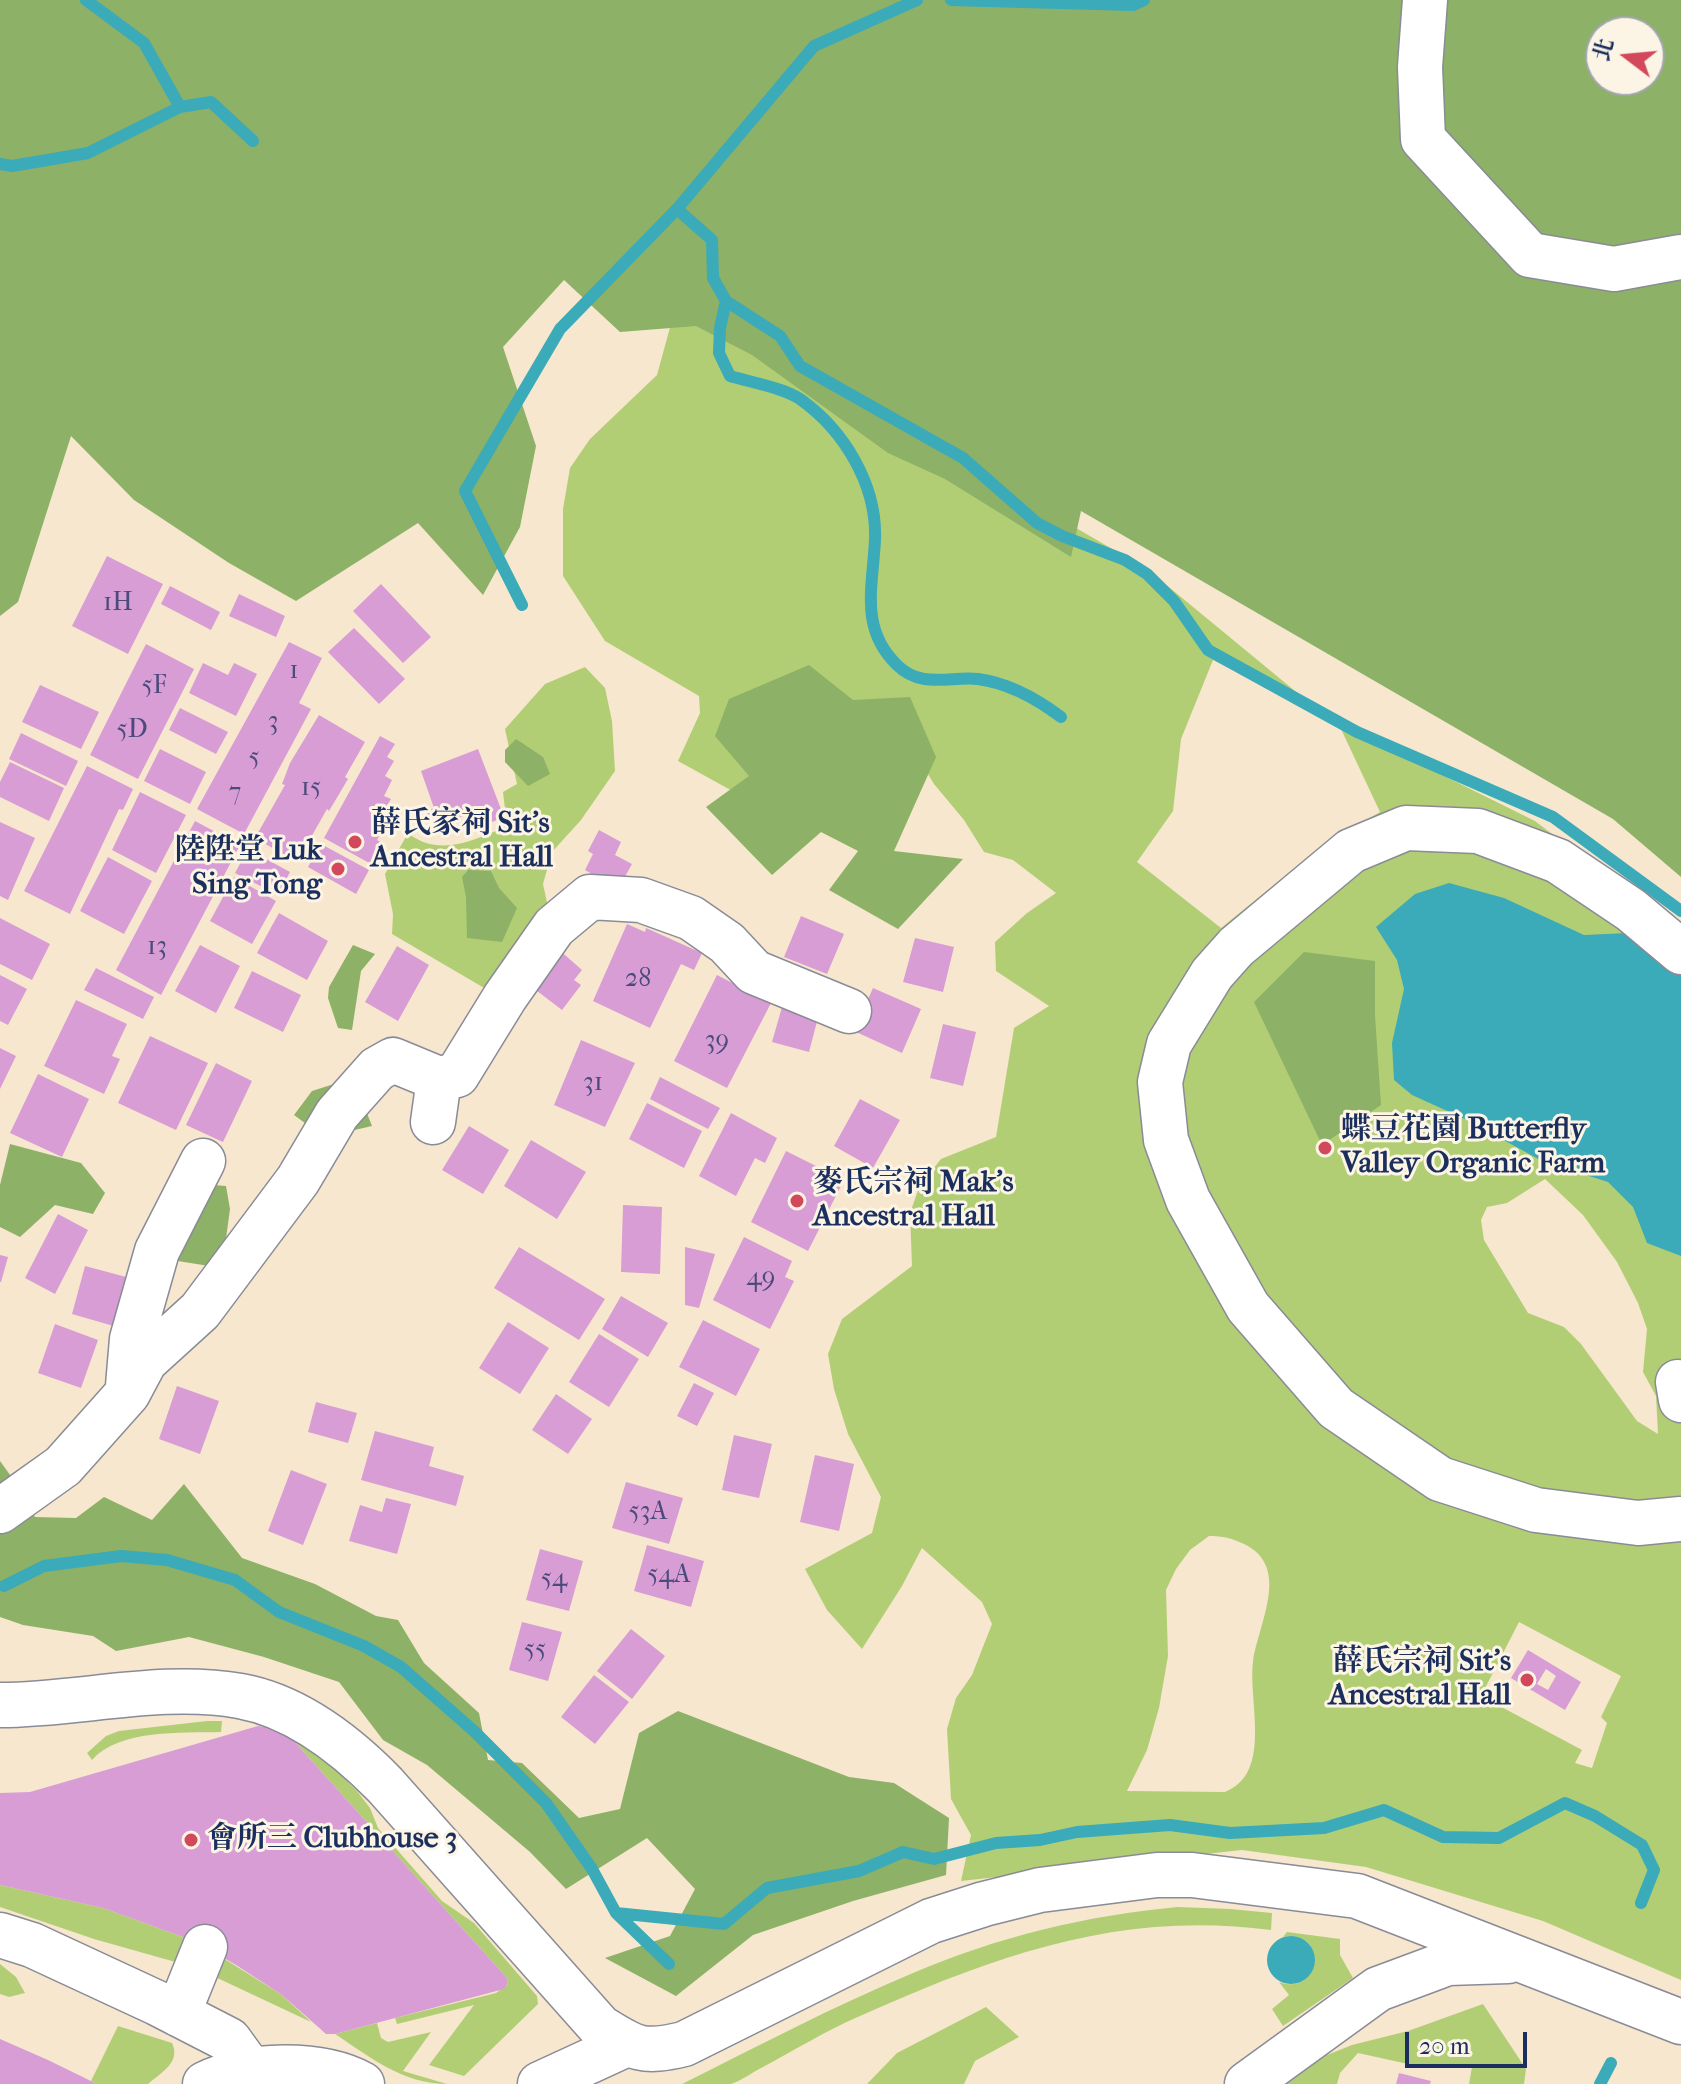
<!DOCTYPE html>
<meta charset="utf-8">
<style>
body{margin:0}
#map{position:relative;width:1681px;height:2084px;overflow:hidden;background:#f7e7cf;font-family:"IM FELL French Canon","Noto Serif TC",serif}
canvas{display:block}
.north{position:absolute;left:1585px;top:16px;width:80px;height:80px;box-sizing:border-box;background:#fcf5e5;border:2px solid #a2a6af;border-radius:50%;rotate:286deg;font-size:22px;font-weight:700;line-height:32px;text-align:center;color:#1b2f5e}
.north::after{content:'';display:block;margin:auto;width:28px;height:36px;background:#d1495b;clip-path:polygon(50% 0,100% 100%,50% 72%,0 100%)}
.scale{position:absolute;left:1405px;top:2032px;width:122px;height:36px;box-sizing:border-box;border:4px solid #1b2f5e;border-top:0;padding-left:10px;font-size:24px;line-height:28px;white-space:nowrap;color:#1b2f5e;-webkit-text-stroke:6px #fcf5e5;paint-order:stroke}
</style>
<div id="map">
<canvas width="1681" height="2084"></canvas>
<div class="north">北</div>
<div class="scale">20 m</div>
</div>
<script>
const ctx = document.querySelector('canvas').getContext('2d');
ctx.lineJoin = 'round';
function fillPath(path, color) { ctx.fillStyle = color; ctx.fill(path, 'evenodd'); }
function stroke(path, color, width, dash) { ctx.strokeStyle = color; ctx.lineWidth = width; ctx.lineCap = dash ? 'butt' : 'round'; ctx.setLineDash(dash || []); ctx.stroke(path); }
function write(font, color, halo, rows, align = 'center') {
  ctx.font = font + ' "IM FELL French Canon","Noto Serif TC",serif'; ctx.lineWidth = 6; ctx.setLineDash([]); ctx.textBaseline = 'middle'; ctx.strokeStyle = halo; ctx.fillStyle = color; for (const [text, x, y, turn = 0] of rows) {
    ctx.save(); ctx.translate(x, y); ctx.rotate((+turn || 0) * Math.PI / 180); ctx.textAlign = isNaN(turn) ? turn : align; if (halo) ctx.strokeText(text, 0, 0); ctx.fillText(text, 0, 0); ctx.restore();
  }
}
fillPath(new Path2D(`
 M678 298 1147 569 1306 700 1422 765 1535 821 1632 895 1681 926V1980L1543 1921 1366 1867 1242 1850 961 1881 971 1835 951 1799 947 1729 956 1698 972 1675 992 1624 982 1602 922 1548 902 1586 862 1649 827 1610 805 1569 872 1533 881 1497 848 1434 834 1389 828 1354 842 1319 912 1266 910 1213 920 1185 941 1159 996 1137 1014 1028 1049 1006 996 971 995 942 1027 913 1056 893 1013 860 984 852 964 820 934 784 893 717 863 851 736 793 678 761 700 713 699 696 605 641 563 576V509L570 468 590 439 657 375ZM1213 660 1287 697 1341 729 1380 812 1322 846 1221 928 1137 862 1173 811 1181 739ZM1545 1179 1583 1215 1617 1262 1638 1303 1647 1329 1643 1372 1656 1396 1658 1434 1637 1421 1581 1344 1564 1327 1528 1313 1484 1240 1481 1220 1487 1207 1507 1203ZM1209 1536C1223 1536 1231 1538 1244 1544 1292 1567 1258 1624 1253 1662 1248 1702 1273 1773 1225 1792L1127 1791 1147 1750 1159 1708 1168 1656 1166 1590 1176 1569 1190 1550ZM1519 1622 1621 1676 1601 1717 1607 1723 1592 1768 1575 1763 1582 1750 1481 1696Z
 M585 667 605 688 612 721 615 771 581 820 552 852 543 884 548 907 503 999 392 934 393 914 385 874 408 833C439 858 475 840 507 826L503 792 517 784 505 729 545 684Z
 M207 1721H222L221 1732C182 1733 119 1729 92 1760L87 1753 106 1736 119 1731Z
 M276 1729 297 1739 336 1770 357 1791 370 1808 378 1828 442 1901 474 1923 537 1996 538 2004 464 2076 429 2065 474 2005 397 2024 395 2018 496 1993 508 1984 507 1978 293 1740Z
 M0 1885 103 1908 194 1941 186 1965 94 1939 0 1907Z
 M1178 1907 1230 1909 1272 1913 1271 1930C1119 1910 995 1956 860 2016 827 2030 795 2050 763 2067 753 2072 741 2081 731 2084 716 2084 697 2084 682 2084 758 2046 834 2006 913 1973 997 1937 1088 1915 1178 1907Z
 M1287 1932 1340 1939V1955L1353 1978 1283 2026 1272 2009 1289 1995 1279 1982C1322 1997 1329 1929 1283 1937Z
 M215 1953 282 1995 311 2022 211 1975Z
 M0 1964 16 1977 25 1993 9 1997 0 1994Z
 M1483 2004 1526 2069 1524 2084H1469L1472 2067 1426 2068 1358 2053 1340 2073 1337 2084H1285L1322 2057 1352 2045 1408 2031Z
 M986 2007 1019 2037 975 2061 964 2084H867L897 2053Z
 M377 2023 381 2038 388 2042 431 2032 403 2071 447 2084C403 2084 370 2057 335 2034Z
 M118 2026 172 2043C181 2062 162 2072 148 2084H97L91 2081Z`), '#b2ce74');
fillPath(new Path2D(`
 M0 0H1681V877L1613 819 1081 511 1071 557 945 479 888 453 752 355 696 326 620 332 564 280 503 347 536 446 520 527 483 595 418 523 296 601 229 563 134 500 71 436 18 602 0 616ZM1601 32H1649V80H1601Z
 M809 665 853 700 910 697 936 757 894 851 963 859 898 929 829 890 858 851 821 832 772 875 706 807 749 776 715 736 729 699Z
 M516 739 543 757 550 774 528 786 505 762V750Z
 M468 870 491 871 499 888 517 908 502 942 467 938 466 897 462 877Z
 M353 945 375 954 361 971 352 1030 338 1028 328 998 329 987Z
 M1304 952 1375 961V1015L1381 1105 1322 1145 1254 1002Z
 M353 1078 372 1126 324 1137 294 1115 312 1091Z
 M10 1144 81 1163 105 1193 93 1214 55 1205 20 1237 0 1227V1185Z
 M175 1182 226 1186 230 1209 222 1268 165 1259Z
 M0 1461 18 1486 35 1517 76 1518 104 1497 152 1520 184 1484 242 1558 315 1584 376 1616 398 1620 424 1663 479 1713 488 1760 522 1763 579 1818 620 1809 639 1733 678 1711 849 1777 894 1783 949 1818 946 1875 853 1901 753 1935 676 1996 605 1958 670 1936 695 1889 647 1838 566 1889 530 1852 427 1765 383 1740 339 1682 264 1657 189 1637 116 1651 93 1636 23 1625 0 1617Z`), '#8db166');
fillPath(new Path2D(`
 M1449 883 1504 898 1584 935 1651 932 1681 952V1256L1647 1243 1633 1207 1608 1182 1542 1161 1467 1120 1412 1095 1394 1080 1392 1043 1404 989 1397 960 1376 927 1415 894Z
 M1267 1960a24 24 0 1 1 48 0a24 24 0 1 1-48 0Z`), '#3baab9');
stroke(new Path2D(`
 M86 0 144 43 180 107 211 102 253 141
 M951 0 1133 5 1144 0
 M0 164 12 166 88 153 180 107
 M677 209 712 240 713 278 726 301 780 336 800 366 963 458 1037 523 1062 536 1125 560 1147 574 1174 601 1208 650 1357 732 1553 817 1681 911
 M726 301 720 328 719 353 730 376C750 382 784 388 800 399 844 430 877 485 875 539 873 587 859 628 897 665 921 689 950 676 978 679 1009 683 1037 699 1061 717
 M522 605 465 491 560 329 677 209 814 46 917 0
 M4 1586 44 1566 121 1556 167 1560 235 1580 279 1612 364 1646 401 1667 475 1732 546 1803 592 1869 616 1913 669 1964
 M616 1913 724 1924 767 1888 859 1871 903 1852 934 1859 996 1843 1040 1840 1077 1832 1170 1825 1230 1833 1324 1828 1384 1810 1443 1837 1499 1838 1565 1803 1595 1816 1642 1845 1654 1870 1641 1903
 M1600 2084 1611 2063`), '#3baab9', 12);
fillPath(new Path2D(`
 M107 556 163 584 128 654 72 626Z
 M381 584 431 637 403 663 353 611Z
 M170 586 220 612 211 630 161 604Z
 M239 594 285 616 276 637 229 616Z
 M354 628 405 679 379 704 328 652Z
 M289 642 322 658 299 703 311 709 244 834 197 809Z
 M146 644 194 669 138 779 90 755Z
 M203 663 228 675 234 663 257 674 236 716 189 693Z
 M40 685 99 712 81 749 22 722Z
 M180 708 228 732 216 754 169 730Z
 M319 715 365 742 345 777 348 779 329 811 327 809 297 862 255 838 285 785 282 784 290 763Z
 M21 733 78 761 66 786 9 759Z
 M380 736 395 744 387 757 394 761 385 776 392 780 384 796 391 799 380 818 387 822 377 840 382 843 371 864 324 838Z
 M160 749 206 772 190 804 144 781Z
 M478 749 504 817 480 827 474 812 443 824 440 818 430 822 426 811 434 808 421 771Z
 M10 762 64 788 49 821 0 797V782Z
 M87 766 133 789 123 810 119 809 70 914 24 891Z
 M140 792 186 815 156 873 112 850Z
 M195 821 240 845 161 995 116 970Z
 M0 822 35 838 8 900 0 896Z
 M599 830 621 842 615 855 632 864 618 889 585 870 593 854 588 851Z
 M321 844 369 870 356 894 308 867Z
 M248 849 290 872 278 895 235 873Z
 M108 857 152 881 124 934 80 911Z
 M234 877 276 901 252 944 210 921Z
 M279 913 328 941 307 980 257 953Z
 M801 916 844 934 827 974 784 957Z
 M0 918 50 944 32 980 0 964Z
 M627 924 645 932 646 928 702 953 694 970 681 964 650 1028 593 1001Z
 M915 938 954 947 943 992 903 982Z
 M200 945 240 966 216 1013 175 991Z
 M397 946 429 965 398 1021 365 1002Z
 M557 948 582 970 574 980 581 985 562 1010 528 984Z
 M96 968 154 997 143 1019 84 990Z
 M252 971 301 995 283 1032 234 1008Z
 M0 975 27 989 8 1025 0 1021Z
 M717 975 771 1003 727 1088 674 1061Z
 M873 988 921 1009 902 1053 854 1031Z
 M76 1000 127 1024 112 1056 120 1059 104 1094 44 1066Z
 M784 1000 820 1010 809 1052 772 1042Z
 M943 1024 976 1032 963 1086 930 1078Z
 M150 1036 208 1063 176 1130 118 1103Z
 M581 1040 635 1063 605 1127 554 1105Z
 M0 1048 16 1056 0 1089Z
 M216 1063 252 1081 223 1142 186 1125Z
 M38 1074 89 1099 62 1157 10 1133Z
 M660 1077 720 1108 708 1129 650 1099Z
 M860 1099 900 1120 873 1168 834 1146Z
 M647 1103 702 1131 684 1168 629 1139Z
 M731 1113 777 1138 765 1163 755 1158 736 1196 699 1176Z
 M469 1126 509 1150 483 1194 442 1170Z
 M531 1140 586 1172 557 1219 504 1186Z
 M786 1151 844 1180 808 1251 751 1222Z
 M623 1205 662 1207 660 1274 621 1272Z
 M58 1214 88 1230 55 1294 25 1278Z
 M744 1237 792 1261 785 1277 794 1281 770 1329 713 1300Z
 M519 1247 605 1299 579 1340 494 1288Z
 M685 1247 715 1254 699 1308 685 1305Z
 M0 1255 8 1257 1 1282H0Z
 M85 1266 130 1278 117 1327 72 1314Z
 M621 1296 668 1323 648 1357 602 1329Z
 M703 1320 760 1349 736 1396 679 1367Z
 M508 1322 549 1348 520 1394 479 1368Z
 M55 1324 98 1340 81 1388 38 1373Z
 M599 1334 639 1359 609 1407 569 1382Z
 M694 1383 714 1393 697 1426 677 1416Z
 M177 1386 219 1401 200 1454 159 1439Z
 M556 1394 592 1419 568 1454 532 1430Z
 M316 1402 357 1413 348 1443 308 1432Z
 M375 1431 434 1447 429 1466 464 1476 456 1506 361 1480Z
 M734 1435 772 1444 759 1498 722 1490Z
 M815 1455 854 1464 839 1531 800 1522Z
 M291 1470 327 1484 303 1545 268 1531Z
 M626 1482 683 1498 669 1544 612 1528Z
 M386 1498 411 1504 397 1554 349 1541 360 1505 382 1512Z
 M647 1545 704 1561 691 1607 634 1591Z
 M540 1549 583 1561 569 1611 526 1600Z
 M522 1622 562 1632 548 1681 509 1670Z
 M631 1629 665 1656 632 1699 597 1671Z
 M1528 1650 1581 1682 1565 1710 1511 1678ZM1546 1669 1556 1676 1548 1690 1537 1684Z
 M594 1675 629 1702 595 1744 561 1717Z
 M258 1726 276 1729 293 1740 507 1978 508 1983 504 1989 335 2034H326L282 1995 236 1965 194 1941 103 1908 0 1885V1793L30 1792Z
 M0 2039 48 2060 97 2084H0Z
 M1399 2073 1431 2081 1430 2084H1396Z`), '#d89dd4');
const minor = new Path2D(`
 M1425 0 1420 67 1423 139 1530 255 1614 269 1681 257
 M1681 952 1631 910 1558 861 1478 831 1406 828 1351 851 1236 947 1212 974 1169 1044 1160 1082 1166 1140 1188 1200 1248 1307 1336 1408 1440 1479 1536 1510 1638 1523 1681 1519
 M439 1079 457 1075 505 997 554 927 590 897 641 900 691 918 727 943 754 972 849 1011
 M1678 1382 1681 1400
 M128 1386 132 1339 157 1251 203 1161
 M0 1511 63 1466 128 1393 145 1361 200 1311 298 1180 337 1114 377 1069 393 1060 439 1079 433 1122
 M0 1705C78 1705 162 1682 240 1696 296 1706 346 1745 385 1785L600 2027C635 2049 642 2054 684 2044L931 1921 984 1904 1040 1890 1157 1875H1192L1357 1896 1681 2022
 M0 1935 32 1945 157 2003 229 2040 250 2069 251 2084
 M178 2014 205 1947
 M205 2084C247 2063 320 2061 362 2084
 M540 2084 627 2044
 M1247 2084 1378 1989 1448 1963 1508 1961`);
stroke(minor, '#898b96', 47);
stroke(minor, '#fff', 44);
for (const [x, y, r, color] of [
 [355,842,8,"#d1495b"],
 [338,869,8,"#d1495b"],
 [1325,1148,8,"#d1495b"],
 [797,1201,8,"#d1495b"],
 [1527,1680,8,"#d1495b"],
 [191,1840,8,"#d1495b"]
]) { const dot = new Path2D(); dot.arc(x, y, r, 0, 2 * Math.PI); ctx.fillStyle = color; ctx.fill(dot); stroke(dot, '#fcf5e5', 3); }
write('26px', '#4a4a7c', null, [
 ["1H",118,604],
 ["1",294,672],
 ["5F",154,687],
 ["3",273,723],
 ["5D",132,731],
 ["5",254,759],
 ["15",311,789],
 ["7",235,794],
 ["13",157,948],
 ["28",638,980],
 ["39",717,1042],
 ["31",593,1084],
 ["49",761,1279],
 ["53A",648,1513],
 ["54A",669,1576],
 ["54",554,1580],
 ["55",535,1651]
]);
write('bold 30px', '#1b2f5e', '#fcf5e5', [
 ["薛氏家祠 Sit's",371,825],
 ["Ancestral Hall",371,859],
 ["陸陞堂 Luk",322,852,"right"],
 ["Sing Tong",322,886,"right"],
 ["蝶豆花園 Butterfly",1341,1131],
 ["Valley Organic Farm",1341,1165],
 ["麥氏宗祠 Mak's",813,1184],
 ["Ancestral Hall",813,1218],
 ["薛氏宗祠 Sit's",1511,1663,"right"],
 ["Ancestral Hall",1511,1697,"right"],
 ["會所三 Clubhouse 3",207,1840]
], 'left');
</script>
